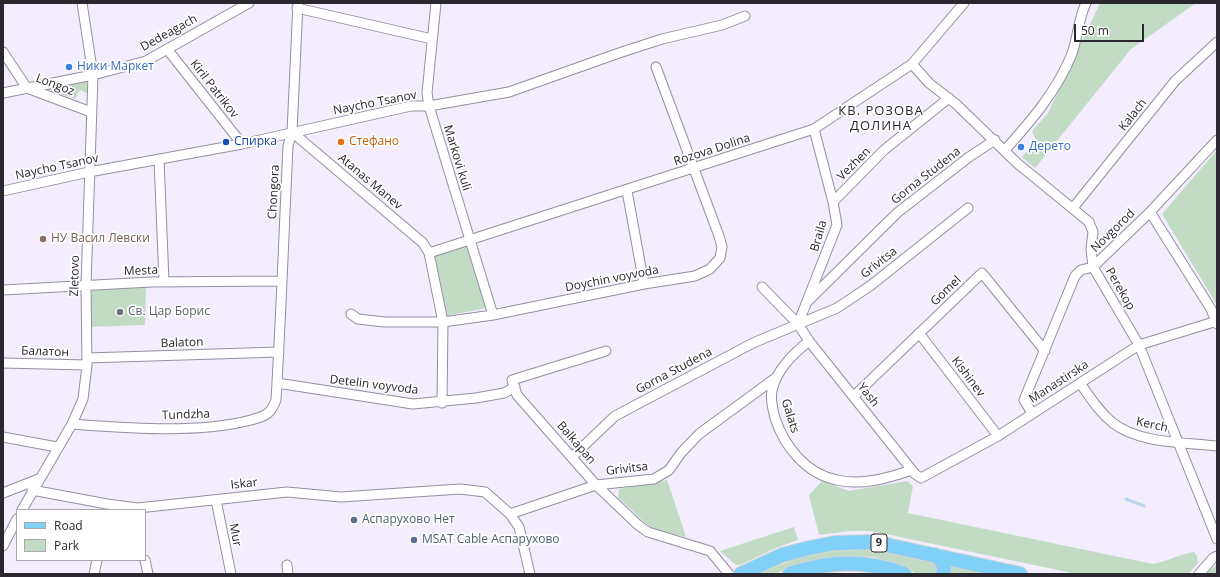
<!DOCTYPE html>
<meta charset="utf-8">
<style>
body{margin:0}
#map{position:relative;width:1220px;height:577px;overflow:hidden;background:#f3edfe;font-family:"Open Sans",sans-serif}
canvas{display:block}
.frame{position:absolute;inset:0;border:4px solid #2a272f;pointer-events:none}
.legend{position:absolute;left:16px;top:509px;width:130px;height:52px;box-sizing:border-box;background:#fff;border:1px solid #aaa9ac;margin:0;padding:5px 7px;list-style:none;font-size:12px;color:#2a272f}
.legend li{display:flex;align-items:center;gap:8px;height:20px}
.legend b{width:20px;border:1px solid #aaa9ac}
.scale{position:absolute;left:1074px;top:24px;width:70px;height:18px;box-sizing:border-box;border:2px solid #2a272f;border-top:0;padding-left:5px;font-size:12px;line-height:14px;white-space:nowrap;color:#2a272f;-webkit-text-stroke:3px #fff;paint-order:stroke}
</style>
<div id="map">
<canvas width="1220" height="577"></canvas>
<div class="frame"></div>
<ul class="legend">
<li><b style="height:5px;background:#80d0f7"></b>Road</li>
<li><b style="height:11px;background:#c2dbc4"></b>Park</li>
</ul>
<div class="scale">50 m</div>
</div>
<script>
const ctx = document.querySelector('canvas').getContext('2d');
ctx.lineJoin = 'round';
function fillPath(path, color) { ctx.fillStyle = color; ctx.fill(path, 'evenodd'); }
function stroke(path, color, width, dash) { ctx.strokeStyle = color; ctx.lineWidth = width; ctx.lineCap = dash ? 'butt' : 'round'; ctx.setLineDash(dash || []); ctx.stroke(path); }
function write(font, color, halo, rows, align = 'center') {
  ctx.font = font + ' "Open Sans",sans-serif'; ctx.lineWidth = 3.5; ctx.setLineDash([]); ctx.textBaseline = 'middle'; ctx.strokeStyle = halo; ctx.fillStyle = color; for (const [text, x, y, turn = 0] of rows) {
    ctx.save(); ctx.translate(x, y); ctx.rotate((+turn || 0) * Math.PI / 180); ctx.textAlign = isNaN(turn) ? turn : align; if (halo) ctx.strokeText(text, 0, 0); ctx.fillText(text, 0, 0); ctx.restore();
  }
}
fillPath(new Path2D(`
 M1100 3H1196L1131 49 1035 168 1022 157 1036 141 1032 131 1048 113Z
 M87 78V93L80 90 75 99 47 89 48 85Z
 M1217 150V305L1162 214Z
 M469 246 487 308 445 316 433 255Z
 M146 282 145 325 87 327 86 285Z
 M667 480 686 537 654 529 643 521 618 497 619 489Z
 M822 481 849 491 907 481 913 486 908 513 1153 564C1168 561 1180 554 1194 552L1197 556 1198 563 1188 574H1077L871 531H849L819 535 809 495Z
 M794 527 798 540 776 548 740 565H736L720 551Z
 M871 548 984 574H918L874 557 853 556 826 559 799 565 773 574H761C795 555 833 550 871 548Z
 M1217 564V574H1206Z`), '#c2dbc4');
stroke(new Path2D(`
 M1126 499 1144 506`), '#bbd6ee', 3);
const minor = new Path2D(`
 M436 3 427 93 429 106 493 315
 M297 8 432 39
 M167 49 242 144
 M3 52 27 88 91 112
 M912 64 929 83 956 104 1017 163 1089 222 1093 232 1091 249 1093 267 1139 345 1217 539
 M3 93 93 75 146 61 249 3
 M292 132 423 243 429 253 443 322 442 403
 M1005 150C1031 121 1056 92 1071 56 1078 39 1078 19 1086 3
 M159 159 164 282
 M3 191 89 172 242 144 411 106H429L509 92 619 53 662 39 722 25 745 16
 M627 191 644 284
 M833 202 884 150 949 98
 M1073 208 1175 81 1217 42
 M1150 212 1211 309 1217 324
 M429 253 814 129 912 64 964 3
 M762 287 798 324 809 341 915 474 921 478 998 436 1139 345 1217 321
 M3 290 151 282 281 281
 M807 302 897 213 969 157 995 140
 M351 314 358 319 384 322H443L493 315 644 284 695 276 710 269 720 258 722 247 719 236 656 67
 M798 324 837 225 833 202 814 129
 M919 333 998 436
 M809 341C793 354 776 370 772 391 770 400 773 410 775 418 784 446 806 474 837 480 862 486 888 478 912 470
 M606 351 512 380 517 395 596 485 638 525 648 532 710 551 729 574
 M87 358 279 352
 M3 363 87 365
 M277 383 413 404 476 398 504 393 515 387
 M1080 383C1090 397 1099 412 1113 423 1140 444 1185 442 1217 446
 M854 396 982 273 1045 351
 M1032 413 1024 400 1075 276 1081 270 1093 267 1150 212 1217 140
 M72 424C128 428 197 434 251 420 257 418 264 417 268 413 272 410 274 405 276 400 281 316 284 231 288 146L292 132 298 3
 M3 437 57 447
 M572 457 615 416 753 343 837 308 870 286 968 208
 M32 490 107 504 138 508 287 492 341 497 460 489 485 492 510 514
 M3 493 39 479
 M216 500 231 574
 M22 510 72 424 83 399 87 365 86 285 93 75 82 3
 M3 546 17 519
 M145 560 148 574
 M287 565 288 574
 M94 574 97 560
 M530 574 519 527 510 514 596 485 654 479 669 470 681 453 699 434 777 377
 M1199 574 1213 558 1217 556`);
const primary = new Path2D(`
 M935 555C942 559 946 565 943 574
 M741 574 782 555 809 548 835 543 873 542 1020 574
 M790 574C829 561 865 559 904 574`);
stroke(minor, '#958ea1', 11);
stroke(primary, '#d4d4d5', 16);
stroke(minor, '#fff', 9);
stroke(primary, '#80d0f7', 14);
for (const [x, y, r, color] of [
 [69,67,4,"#3f7fe0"],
 [226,142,4,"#1a4fb4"],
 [341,142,4,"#e8710a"],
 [1021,147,4,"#3f7fe0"],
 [43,239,4,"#8d6e63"],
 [120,312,4,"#6b7280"],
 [354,520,4,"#5c6f8a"],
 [414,540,4,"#5c6f8a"]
]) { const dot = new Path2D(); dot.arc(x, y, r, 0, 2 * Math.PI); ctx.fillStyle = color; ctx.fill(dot); stroke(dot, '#fff', 1.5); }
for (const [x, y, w] of [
 [879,543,16]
]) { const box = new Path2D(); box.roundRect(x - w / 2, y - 9, w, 18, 3); ctx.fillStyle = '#fff'; ctx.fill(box); stroke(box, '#2a272f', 1); }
write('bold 11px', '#2a272f', null, [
 ["9",879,543]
]);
write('12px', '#2a272f', '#fff', [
 ["Dedeagach",169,33,-29],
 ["Longoz",55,85,21],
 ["Kiril Patrikov",214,89,52],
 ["Naycho Tsanov",375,103,-11],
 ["Kalach",1133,115,-52],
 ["Rozova Dolina",712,150,-18],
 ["Markovi kuli",457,158,73],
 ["Vezhen",854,164,-45],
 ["Naycho Tsanov",57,167,-12],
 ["Gorna Studena",926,176,-38],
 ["Atanas Manev",370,182,40],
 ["Chongora",274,192,-87],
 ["Novgorod",1113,231,-44],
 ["Braila",819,236,-74],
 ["Grivitsa",879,263,-38],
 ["Mesta",141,271,-2],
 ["Zletovo",75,276,-89],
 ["Doychin voyvoda",612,279,-11],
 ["Perekop",1120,289,60],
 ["Gomel",946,291,-44],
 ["Balaton",182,343,-2],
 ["Балатон",45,352,2],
 ["Gorna Studena",674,371,-28],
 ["Kishinev",968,377,53],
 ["Manastirska",1059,382,-33],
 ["Detelin voyvoda",374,385,7],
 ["Yash",868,395,52],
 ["Tundzha",186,415,-2],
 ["Galats",790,416,73],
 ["Kerch",1152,425,12],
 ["Balkapan",576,443,49],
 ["Grivitsa",627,469,-7],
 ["Iskar",244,484,-6],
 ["Mur",235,535,79]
]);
write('12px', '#366cbe', '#fff', [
 ["Ники Маркет",77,67],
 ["Дерето",1029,147]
], 'left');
write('12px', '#164399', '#fff', [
 ["Спирка",234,142]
], 'left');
write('12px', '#c56008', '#fff', [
 ["Стефано",349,142]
], 'left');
write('12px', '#785e54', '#fff', [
 ["НУ Васил Левски",51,239]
], 'left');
write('12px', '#5b616d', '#fff', [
 ["Св. Цар Борис",128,312]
], 'left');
write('12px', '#4e5e75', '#fff', [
 ["Аспарухово Нет",362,520],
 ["MSAT Cable Аспарухово",422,540]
], 'left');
ctx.letterSpacing = '1px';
write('13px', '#2a272f', '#fff', [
 ["КВ. РОЗОВА",881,111],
 ["ДОЛИНА",881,126]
]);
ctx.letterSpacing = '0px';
</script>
